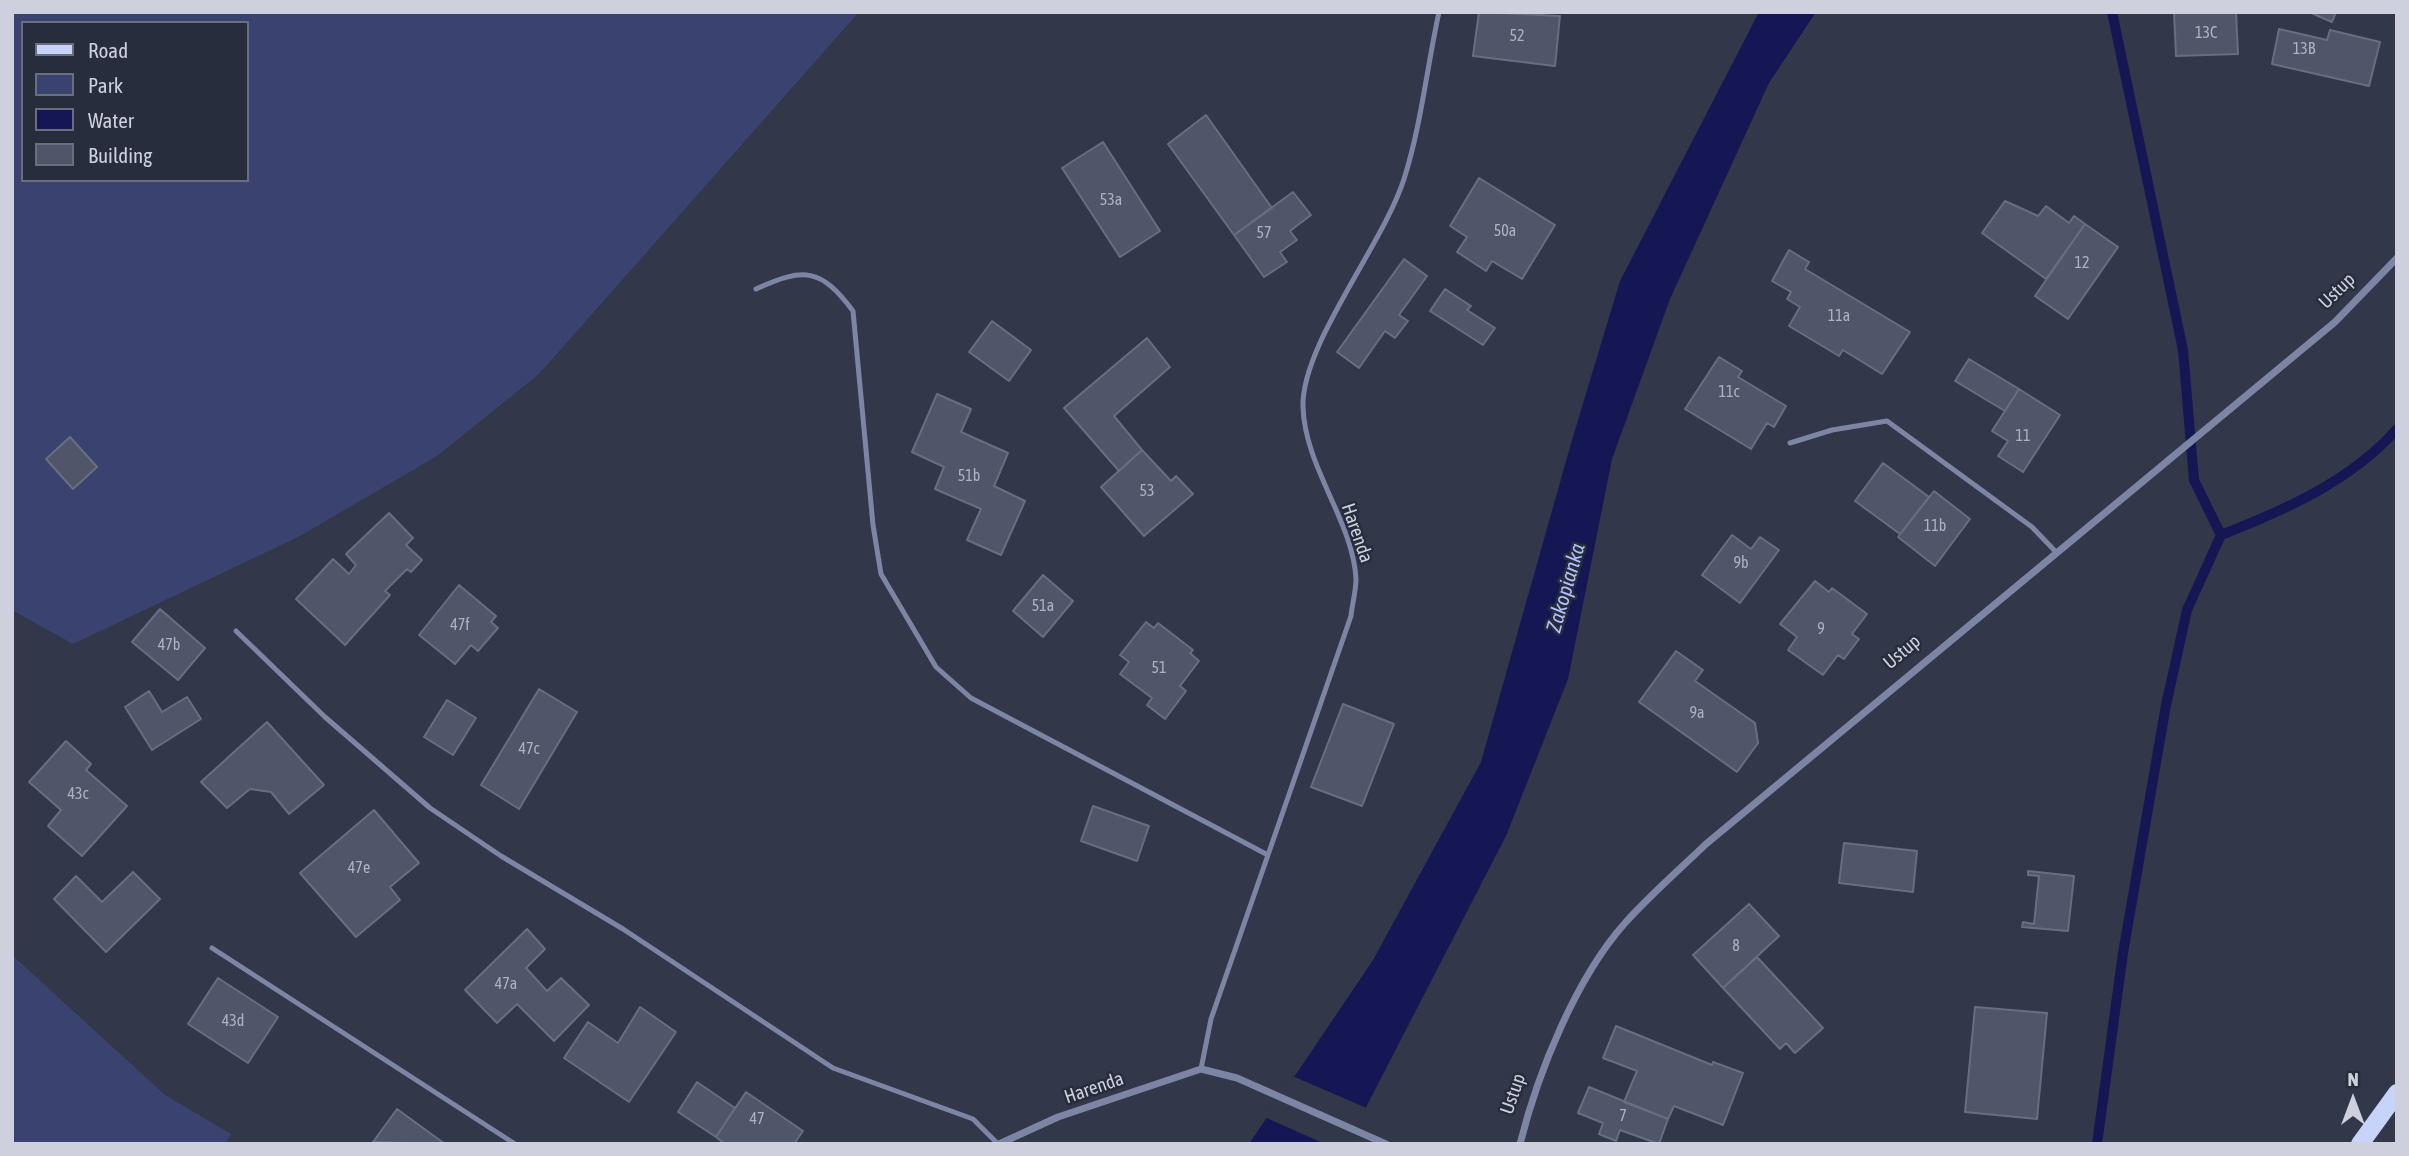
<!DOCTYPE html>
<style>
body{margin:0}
#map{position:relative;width:2409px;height:1156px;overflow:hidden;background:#323749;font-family:"Asap Condensed",sans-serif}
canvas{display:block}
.frame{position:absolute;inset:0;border:14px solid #ced1dd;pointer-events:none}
.legend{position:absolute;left:21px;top:21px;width:228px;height:161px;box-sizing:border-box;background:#282d3e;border:2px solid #6a6f7e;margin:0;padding:9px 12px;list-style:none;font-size:21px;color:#ced1dd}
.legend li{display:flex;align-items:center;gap:14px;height:35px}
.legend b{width:35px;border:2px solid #6a6f7e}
.north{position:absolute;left:2318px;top:1065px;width:70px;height:70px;-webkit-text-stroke:5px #282d3e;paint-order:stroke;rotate:0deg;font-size:19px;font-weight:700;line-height:28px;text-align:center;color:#ced1dd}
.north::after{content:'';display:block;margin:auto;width:24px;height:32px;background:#ced1dd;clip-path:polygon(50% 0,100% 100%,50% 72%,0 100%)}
</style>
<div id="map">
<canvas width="2409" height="1156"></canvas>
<div class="frame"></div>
<ul class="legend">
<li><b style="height:9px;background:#c8d3fa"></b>Road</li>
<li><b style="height:19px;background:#3a436f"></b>Park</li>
<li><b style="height:19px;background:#151755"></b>Water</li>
<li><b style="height:19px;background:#505569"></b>Building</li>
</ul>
<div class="north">N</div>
</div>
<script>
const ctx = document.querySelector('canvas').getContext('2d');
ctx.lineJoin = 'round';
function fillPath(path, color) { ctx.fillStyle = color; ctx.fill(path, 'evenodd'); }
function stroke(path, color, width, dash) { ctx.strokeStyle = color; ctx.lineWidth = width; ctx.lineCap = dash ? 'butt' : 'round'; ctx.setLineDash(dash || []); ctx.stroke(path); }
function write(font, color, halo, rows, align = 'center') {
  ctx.font = font + ' "Asap Condensed",sans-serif'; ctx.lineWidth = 5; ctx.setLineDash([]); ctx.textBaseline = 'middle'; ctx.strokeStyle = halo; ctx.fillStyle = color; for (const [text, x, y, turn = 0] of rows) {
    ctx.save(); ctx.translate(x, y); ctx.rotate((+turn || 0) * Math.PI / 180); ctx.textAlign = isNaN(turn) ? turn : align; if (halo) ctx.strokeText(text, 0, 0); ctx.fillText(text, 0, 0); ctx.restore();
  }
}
fillPath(new Path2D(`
 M12 12H859L539 374 437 456 300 536 73 644 12 610ZM23 23H247V180H23Z
 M12 955 165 1095 231 1134 225 1144H12Z`), '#3a436f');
fillPath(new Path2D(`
 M1759 12H1816L1769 83 1670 299 1612 459 1568 679 1506 836 1347 1144H1249L1373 960 1481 762 1572 440 1620 281Z`), '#151755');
fillPath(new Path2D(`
 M1290 1075 1369 1109 1351 1144H1325L1262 1116Z`), '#323749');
stroke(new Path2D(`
 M2221 535C2285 510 2351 481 2397 429
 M2097 1144 2123 953 2166 705 2187 610 2221 535 2194 480 2183 350 2112 12`), '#151755', 10);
const building = new Path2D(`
 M1479 12 1560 16 1555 66 1473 56Z
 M2174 12H2236L2238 54 2176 56Z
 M2309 12H2336L2332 22Z
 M2279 29 2327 40 2330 30 2380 42 2369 86 2272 64Z
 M1206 115 1272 208 1234 235 1168 144Z
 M1103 142 1160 231 1120 257 1062 168Z
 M1479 178 1555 225 1522 279 1492 261 1486 271 1457 252 1467 237 1450 226Z
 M1293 192 1311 215 1290 231 1297 240 1280 252 1287 262 1264 277 1234 235Z
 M2005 201 2038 216 2046 206 2069 223 2074 216 2085 224 2046 279 1982 233Z
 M2085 224 2118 247 2068 319 2035 296Z
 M1789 250 1809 262 1805 269 1910 332 1882 374 1843 350 1839 356 1789 326 1800 307 1787 299 1791 292 1772 281Z
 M1404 259 1427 276 1399 315 1408 321 1395 338 1385 331 1359 368 1337 352Z
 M1445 289 1471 306 1467 310 1495 328 1483 345 1430 311Z
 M992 321 1031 350 1009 381 969 352Z
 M1147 338 1170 367 1114 416 1142 450 1119 471 1064 408Z
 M1719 357 1742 371 1738 377 1786 406 1774 427 1767 423 1751 449 1685 409Z
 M1969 359 2019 389 2005 411 1955 381Z
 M2019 389 2060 415 2023 472 1998 456 2008 441 1992 431Z
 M937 394 971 409 961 432 1008 453 994 486 1025 501 1001 555 967 540 981 509 935 489 944 467 912 452Z
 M70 437 97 467 73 489 46 459Z
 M1142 450 1171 481 1176 476 1193 494 1144 536 1101 487Z
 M1883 463 1929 497 1900 534 1855 501Z
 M1934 491 1970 519 1935 566 1898 537Z
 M389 513 413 538 406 545 422 560 411 572 407 569 385 591 390 595 345 645 296 599 333 559 349 574 356 565 346 554Z
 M1732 535 1751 549 1760 537 1779 550 1740 603 1702 575Z
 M1043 575 1073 601 1043 637 1013 611Z
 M1815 581 1829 592 1832 588 1867 614 1852 634 1859 639 1844 659 1838 655 1823 675 1788 650 1797 637 1780 624Z
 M459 585 496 616 491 622 498 628 478 651 471 645 455 664 419 635Z
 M160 609 205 648 178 680 132 642Z
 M1146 622 1154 628 1158 623 1193 650 1190 653 1199 661 1180 686 1186 691 1165 719 1147 705 1152 698 1120 674 1129 662 1120 655Z
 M1676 651 1703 670 1695 681 1755 723 1758 743 1737 772 1639 702Z
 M539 689 577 712 519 809 481 785Z
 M149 691 162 712 187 697 201 719 152 750 125 707Z
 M447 700 476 718 453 755 424 737Z
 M1343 704 1394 724 1362 806 1311 787Z
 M267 722 324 785 289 814 271 792 250 789 227 808 201 782Z
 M66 741 91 764 86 770 127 806 82 856 48 826 61 810 29 782Z
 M1093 806 1149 826 1137 861 1081 841Z
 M374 810 419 863 390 887 400 900 356 937 300 873Z
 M1844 843 1917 851 1913 892 1839 883Z
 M2028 871 2074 876 2068 931 2022 927 2023 922 2034 924 2039 876 2028 875Z
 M133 872 160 899 106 952 54 899 76 876 102 902Z
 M1749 904 1779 936 1723 988 1693 955Z
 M527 929 545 949 526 968 547 991 561 978 589 1005 554 1041 517 1004 497 1023 465 990Z
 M1757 957 1823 1028 1795 1053 1786 1043 1780 1049 1723 988Z
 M218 978 278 1017 248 1063 188 1024Z
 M640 1007 676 1032 629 1102 564 1058 588 1022 618 1043Z
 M1975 1007 2047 1013 2037 1119 1965 1112Z
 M1616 1026 1712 1065 1713 1062 1743 1073 1723 1125 1674 1106 1668 1119 1624 1102 1637 1071 1603 1058Z
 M697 1082 735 1108 716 1137 678 1112Z
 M1589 1087 1668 1119 1659 1144 1620 1130 1616 1141 1599 1134 1603 1123 1578 1113Z
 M746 1092 803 1131 794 1144H725L716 1137Z
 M397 1109 445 1144 373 1142Z`);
fillPath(building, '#505569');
stroke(building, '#686e82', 2);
stroke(new Path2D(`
 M756 289C804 267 821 268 853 311L873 525 881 574 936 667 971 698 1266 854
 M1790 443 1832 430 1887 421 2032 527 2056 552
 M236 631 325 717 430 808 501 856 623 929 833 1068 973 1119 998 1144
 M212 948 515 1144
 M1201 1069 1211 1019 1351 616C1352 605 1356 591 1356 579 1353 521 1305 468 1303 407 1301 345 1383 245 1404 179 1421 126 1427 67 1439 12`), '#7d85a5', 5);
stroke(new Path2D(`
 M999 1144 1058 1117 1201 1069 1237 1078 1386 1144
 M1520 1144C1538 1072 1576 978 1625 923 1650 895 1679 870 1706 844L2335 322 2397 258`), '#7d85a5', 7);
stroke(new Path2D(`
 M2360 1144 2397 1093`), '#c8d3fa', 18);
write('16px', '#aeb2c0', null, [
 ["13C",2206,33],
 ["52",1517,36],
 ["13B",2304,49],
 ["53a",1111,200],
 ["50a",1505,231],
 ["57",1264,233],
 ["12",2082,263],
 ["11a",1839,316],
 ["11c",1729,392],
 ["11",2023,436],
 ["51b",969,476],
 ["53",1147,491],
 ["11b",1935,526],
 ["9b",1741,563],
 ["51a",1043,606],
 ["47f",460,625],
 ["9",1821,629],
 ["47b",169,645],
 ["51",1159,668],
 ["9a",1697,713],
 ["47c",529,749],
 ["43c",78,794],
 ["47e",359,868],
 ["8",1736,946],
 ["47a",506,984],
 ["43d",233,1021],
 ["7",1623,1116],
 ["47",757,1119]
]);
write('19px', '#ced1dd', '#282d3e', [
 ["Ustup",2337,291,-44],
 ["Harenda",1357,533,71],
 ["Ustup",1902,652,-40],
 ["Harenda",1094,1088,-19],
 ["Ustup",1513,1094,-71]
]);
write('italic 21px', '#b3c1fb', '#282d3e', [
 ["Zakopianka",1566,588,-74]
]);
</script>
